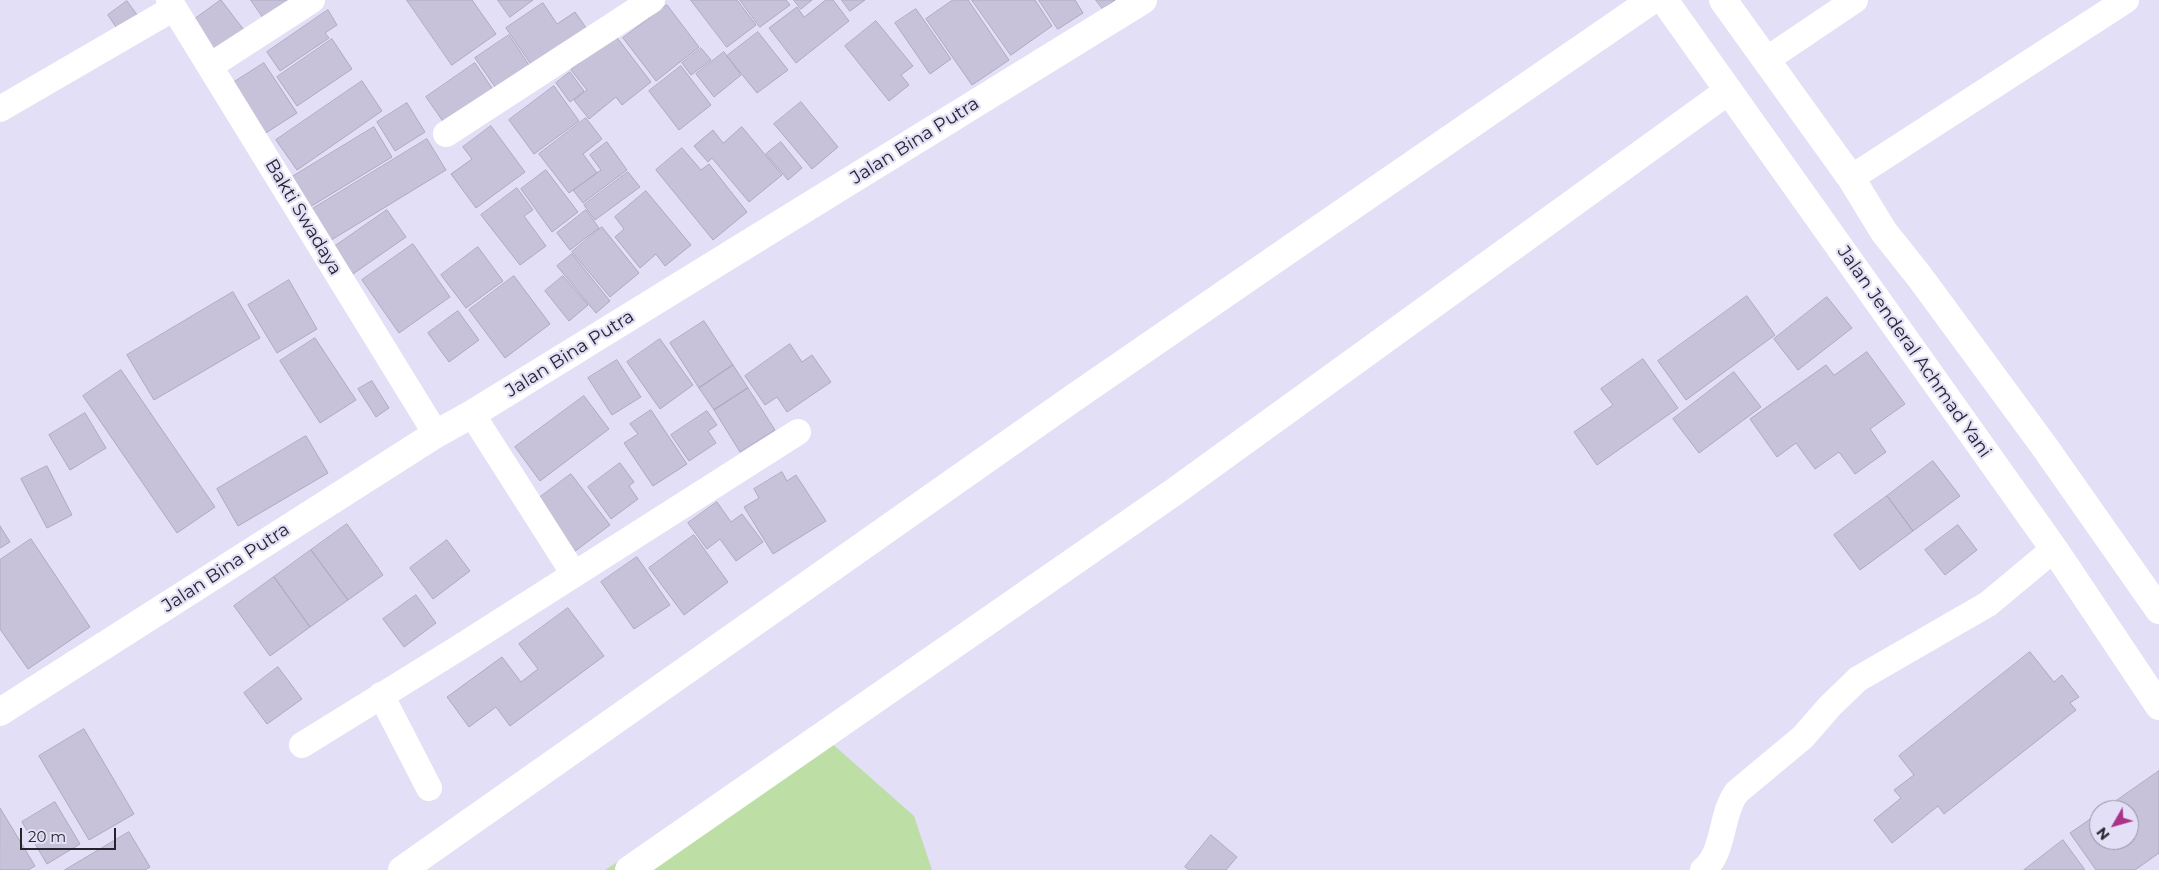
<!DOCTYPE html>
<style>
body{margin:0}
#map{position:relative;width:2159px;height:870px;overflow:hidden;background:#e2dff6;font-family:Montserrat,sans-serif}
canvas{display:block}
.north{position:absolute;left:2089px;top:800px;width:50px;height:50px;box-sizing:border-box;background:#e2dff6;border:1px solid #9694a5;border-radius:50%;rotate:232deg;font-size:14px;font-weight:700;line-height:20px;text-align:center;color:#25242c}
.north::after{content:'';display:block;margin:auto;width:18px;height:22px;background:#aa3389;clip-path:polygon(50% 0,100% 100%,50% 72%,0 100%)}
.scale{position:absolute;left:20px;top:828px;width:96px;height:22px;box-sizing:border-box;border:2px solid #25242c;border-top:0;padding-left:6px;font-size:15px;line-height:18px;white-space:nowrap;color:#25242c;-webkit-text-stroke:4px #e2dff6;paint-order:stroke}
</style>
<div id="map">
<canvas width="2159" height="870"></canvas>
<div class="north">N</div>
<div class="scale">20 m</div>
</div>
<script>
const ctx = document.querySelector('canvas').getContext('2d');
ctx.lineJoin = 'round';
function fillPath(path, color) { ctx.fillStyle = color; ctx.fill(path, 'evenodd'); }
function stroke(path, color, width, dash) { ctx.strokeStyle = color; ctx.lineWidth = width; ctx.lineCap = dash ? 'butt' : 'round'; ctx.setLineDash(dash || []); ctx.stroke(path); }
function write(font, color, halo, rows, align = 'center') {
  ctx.font = font + ' Montserrat,sans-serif'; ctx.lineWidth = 4.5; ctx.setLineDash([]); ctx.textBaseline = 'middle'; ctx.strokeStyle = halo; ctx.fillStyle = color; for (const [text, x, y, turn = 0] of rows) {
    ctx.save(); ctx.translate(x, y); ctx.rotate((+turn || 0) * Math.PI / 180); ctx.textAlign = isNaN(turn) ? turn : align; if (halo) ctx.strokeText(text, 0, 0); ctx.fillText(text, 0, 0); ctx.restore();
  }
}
fillPath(new Path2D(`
 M820 733 914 816 932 870H605Z`), '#bddfa5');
const building = new Path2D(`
 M221 0 247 34 217 56 192 21Z
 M251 0H296L265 20Z
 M407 0H472L496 34 452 65Z
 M498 0H533L510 17Z
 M691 0H737L756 25 727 47Z
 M740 0H786L790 5 760 27Z
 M794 0H812L801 9Z
 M826 0H833L849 21 796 63 769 28 797 7 804 17Z
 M842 0H865L850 11Z
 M953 0H968L1009 60 972 85 926 19Z
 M972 0H1035L1052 26 1011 55Z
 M1039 0H1075L1083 13 1058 29Z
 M1096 0H1115L1103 9Z
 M127 1 140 19 120 33 108 15Z
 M543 3 557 24 575 12 589 32 537 73 506 28Z
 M667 5 699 47 656 81 623 38Z
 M916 9 951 59 930 74 895 23Z
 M328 10 337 25 325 33 329 38 280 71 267 52Z
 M876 21 913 66 901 75 909 85 889 101 845 46Z
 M758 32 788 70 757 93 727 56Z
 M509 35 535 74 502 97 475 58Z
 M615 35 651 82 622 105 616 97 589 119 574 100 587 90 571 70Z
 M332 39 352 69 297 106 277 77Z
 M701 48 711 60 691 75 682 63Z
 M724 52 741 75 714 97 696 74Z
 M264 63 297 113 261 136 228 86Z
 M475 63 498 97 449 130 426 97Z
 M681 66 711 105 679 130 649 91Z
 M570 72 584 91 570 102 556 83Z
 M362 81 382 111 297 170 276 140Z
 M554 86 579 121 534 154 509 120Z
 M801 102 838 147 812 169 774 124Z
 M407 103 425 132 395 151 377 122Z
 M586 118 602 139 583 154 597 173 569 193 539 154Z
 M491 126 525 172 476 208 451 174 472 159 463 147Z
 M374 127 392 157 305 210 287 180Z
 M742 127 782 175 749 202 712 158 708 162 694 146 713 130 723 143Z
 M427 139 446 170 328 242 309 211Z
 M607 142 627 170 583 203 573 190 601 170 590 155Z
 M781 142 802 168 788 180 766 154Z
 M682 148 701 170 709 164 747 212 713 240 656 170Z
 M546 170 578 212 552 232 521 189Z
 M628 172 640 187 595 220 584 205Z
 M517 188 533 210 524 216 546 246 520 265 481 215Z
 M646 191 691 245 665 266 656 254 640 268 615 237 624 229 615 217Z
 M387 210 406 237 350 276 331 249Z
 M586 210 599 228 570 250 557 233Z
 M602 227 639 273 610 297 572 252Z
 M413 244 450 297 399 333 362 280Z
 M478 247 503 281 466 308 441 275Z
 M572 254 610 301 596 313 557 266Z
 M514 276 550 324 505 358 469 310Z
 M563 276 588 305 569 321 545 291Z
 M289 280 317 329 277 353 248 305Z
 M233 292 260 338 154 400 127 355Z
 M1747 296 1775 335 1686 400 1658 361Z
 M1827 297 1852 328 1798 370 1774 339Z
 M458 311 479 340 449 362 428 333Z
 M704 321 733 365 699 388 670 343Z
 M315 338 356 400 320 423 280 361Z
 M660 339 693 385 660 409 627 362Z
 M790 344 802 362 812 355 831 382 787 412 777 397 765 405 745 376Z
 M1867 352 1905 404 1870 429 1886 452 1855 474 1839 452 1815 469 1796 443 1777 457 1750 419 1826 365 1834 375Z
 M1643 359 1678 408 1597 465 1574 432 1613 405 1601 389Z
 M617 360 641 397 612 415 588 378Z
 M733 365 748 388 714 410 699 388Z
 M121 370 215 507 177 533 83 396Z
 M1734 372 1761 407 1699 453 1673 419Z
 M372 381 389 408 376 417 358 389Z
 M748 388 775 430 740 452 714 410Z
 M584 396 609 429 540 481 515 447Z
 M651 410 687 464 653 486 624 443 638 434 630 424Z
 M707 411 717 425 708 431 716 443 689 461 671 435Z
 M85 413 106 448 70 470 49 435Z
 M306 436 328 473 238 526 217 489Z
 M1933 461 1960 496 1913 531 1887 496Z
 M620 463 634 482 629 486 638 499 611 519 588 487Z
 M47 466 72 515 47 528 21 479Z
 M782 472 787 481 796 475 826 521 773 554 744 507 759 498 754 489Z
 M571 474 610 525 574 552 535 501Z
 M1887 496 1913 531 1860 570 1834 535Z
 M717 502 731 522 742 514 763 542 736 561 720 539 707 549 688 523Z
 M347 524 383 575 348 600 311 550Z
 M1958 525 1977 550 1945 575 1925 550Z
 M0 526 10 542 0 548Z
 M694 535 728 582 684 615 649 568Z
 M31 539 90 627 28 669 0 629V560Z
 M447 540 470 571 433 599 410 568Z
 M311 550 348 600 310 627 274 577Z
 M637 557 670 605 634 629 601 582Z
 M274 577 310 627 270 656 234 606Z
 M416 595 436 623 404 647 383 619Z
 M568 608 604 656 510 726 496 707 469 727 447 697 502 657 521 682 538 669 519 644Z
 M2030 652 2054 682 2062 675 2079 697 2070 703 2076 710 1944 814 1938 806 1892 843 1874 820 1901 798 1894 790 1914 775 1899 756Z
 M278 667 302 699 267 724 244 693Z
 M84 729 134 814 89 840 39 756Z
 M2159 771V853L2135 870H2096L2070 833 2099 813V840H2129V810H2103Z
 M55 802 80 844 47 864 22 822Z
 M0 808 35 866 28 870H0Z
 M129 832 150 867 145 870H65Z
 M1211 835 1237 857 1226 870H1189L1185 867Z
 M2063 840 2085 870H2024Z`);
fillPath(building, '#c7c2d9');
stroke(building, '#ada9bf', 1);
stroke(new Path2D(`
 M169 0 436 434
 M1766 60 1855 0
 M210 66 312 0
 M0 109 174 8
 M446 134 652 0
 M1851 178 2126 0
 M472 414 574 574
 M381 695 429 788
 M302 745 457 649 798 432
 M1703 870C1725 853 1720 814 1737 792L1803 737 1830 706 1858 679 1988 604 2054 549`), '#fff', 26);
stroke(new Path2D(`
 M0 712 436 434 472 414 1143 0`), '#fff', 28);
stroke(new Path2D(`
 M402 870 1072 399 1652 0
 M629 870 1174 492 1728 91`), '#fff', 28);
stroke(new Path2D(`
 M1664 0 2054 549 2159 706
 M1723 0 1851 178 1884 232 1919 276 2044 446 2159 610`), '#fff', 28);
write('18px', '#25242c', '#e2dff6', [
 ["Jalan Bina Putra",915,141,-32],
 ["Bakti Swadaya",303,217,59],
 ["Jalan Jenderal Achmad Yani",1914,352,55],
 ["Jalan Bina Putra",570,354,-32],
 ["Jalan Bina Putra",226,568,-33]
]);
</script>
